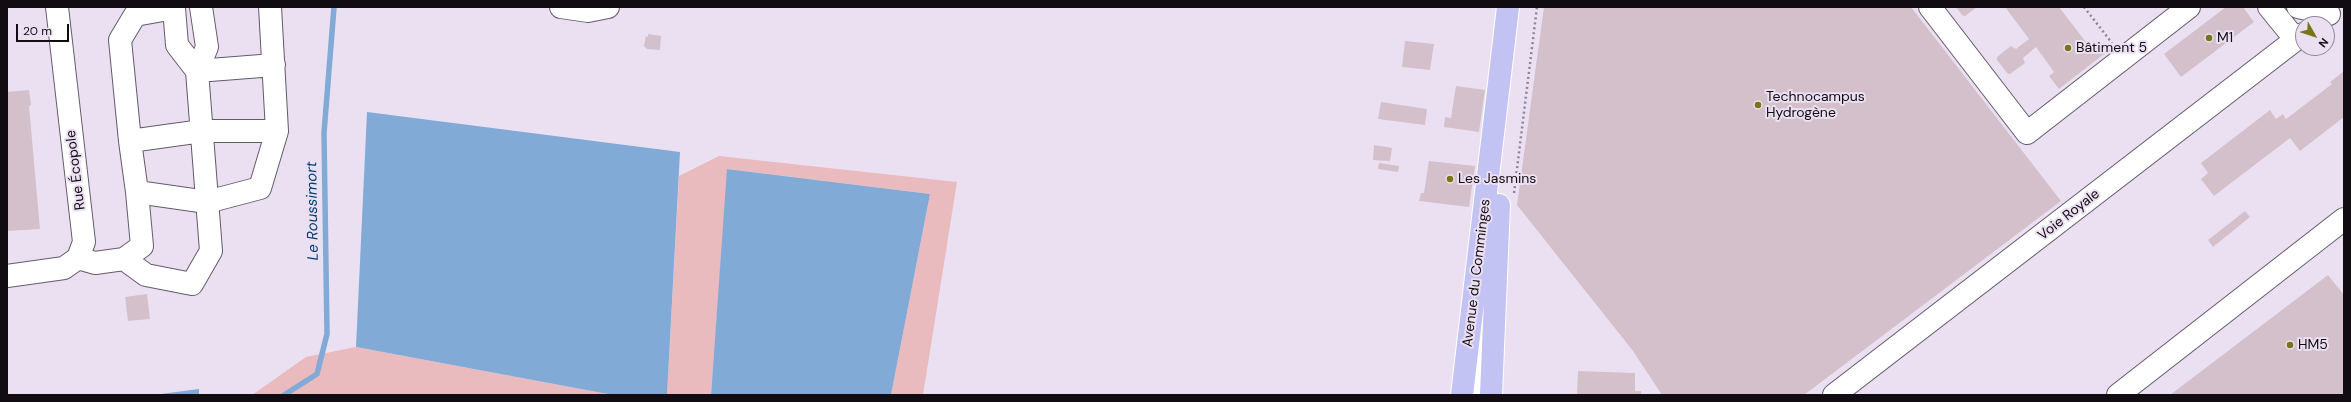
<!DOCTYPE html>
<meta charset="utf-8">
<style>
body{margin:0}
#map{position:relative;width:2351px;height:402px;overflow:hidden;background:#ebe0f2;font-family:"DM Sans",sans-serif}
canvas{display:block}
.frame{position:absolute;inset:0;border:8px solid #100c12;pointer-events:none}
.north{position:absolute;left:2295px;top:16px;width:40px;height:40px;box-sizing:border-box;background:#ebe0f2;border:1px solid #938b98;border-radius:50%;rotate:129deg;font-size:11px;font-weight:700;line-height:16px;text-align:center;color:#100c12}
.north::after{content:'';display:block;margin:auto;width:14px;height:18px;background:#787519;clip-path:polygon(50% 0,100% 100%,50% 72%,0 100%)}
.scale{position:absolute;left:16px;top:24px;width:53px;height:18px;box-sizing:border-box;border:2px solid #100c12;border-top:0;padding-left:5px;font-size:12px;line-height:14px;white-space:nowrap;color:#100c12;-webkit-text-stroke:3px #ebe0f2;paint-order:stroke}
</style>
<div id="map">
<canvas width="2351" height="402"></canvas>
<div class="frame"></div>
<div class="north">N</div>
<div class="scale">20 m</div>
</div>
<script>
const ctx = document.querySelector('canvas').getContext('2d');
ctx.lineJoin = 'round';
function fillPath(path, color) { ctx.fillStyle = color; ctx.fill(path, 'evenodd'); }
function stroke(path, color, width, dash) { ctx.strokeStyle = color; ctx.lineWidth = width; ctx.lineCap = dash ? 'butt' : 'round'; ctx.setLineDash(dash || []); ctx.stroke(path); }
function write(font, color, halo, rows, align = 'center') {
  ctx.font = font + ' "DM Sans",sans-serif'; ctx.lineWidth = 4; ctx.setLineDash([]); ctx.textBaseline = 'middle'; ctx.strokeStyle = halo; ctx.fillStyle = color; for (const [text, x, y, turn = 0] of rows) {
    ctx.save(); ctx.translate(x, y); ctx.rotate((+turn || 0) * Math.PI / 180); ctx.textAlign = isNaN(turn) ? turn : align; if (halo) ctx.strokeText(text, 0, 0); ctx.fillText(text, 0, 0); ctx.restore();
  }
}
fillPath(new Path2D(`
 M719 156 957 182 923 395H891L930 194 728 169 711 395H667L679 176Z
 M356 347 613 395H252L306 357Z`), '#e9bbbe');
fillPath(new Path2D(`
 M367 112 680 152 667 395H613L356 347Z
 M727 169 930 194 891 395H711Z
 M199 389V395H153Z`), '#82aad6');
stroke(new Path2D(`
 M284 395 317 374 327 334 324 133 334 7`), '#82aad6', 5.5);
fillPath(new Path2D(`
 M1544 7H1911L2061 201 1804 395H1662L1633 351 1517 205Z
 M1956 7H1977L1965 16 1962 15Z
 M2005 7H2059L2089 46 2094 41 2104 54 2059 89 2049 76 2054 72 2036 47 2023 58 2025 63 2010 74H2008L1997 60V57L2011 46 2016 49 2029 39Z
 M2226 7H2243L2254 22 2181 77 2164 54Z
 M648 34 661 36 660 50 647 49 644 46 646 36 648 37Z
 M1405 41 1434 44 1430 70 1402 67Z
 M2344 71V117L2300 151 2290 138 2214 196 2201 179 2208 173 2201 163 2270 110 2276 119 2283 114 2286 119 2332 84 2330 82Z
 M1456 86 1485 90 1479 132 1444 127 1445 117 1451 118Z
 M29 90 31 105 29 106 40 229 7 231V92Z
 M1381 102 1427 109 1425 125 1378 119Z
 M1374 145 1392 148 1390 161 1373 160Z
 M1429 161 1475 166 1469 207 1419 201 1421 193H1424Z
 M1379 163 1399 166 1398 172 1378 169Z
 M2245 211 2250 217 2213 247 2208 240Z
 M2328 275 2344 295V395H2170Z
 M147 294 150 319 128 321 125 297Z
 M1578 371 1635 373V391H1641V395H1577Z`), '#d4c0cb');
const minor = new Path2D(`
 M561 7 588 11 608 7
 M1930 7 2027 133 2189 7
 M2269 7 2296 40
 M2298 7 2329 14
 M197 71 177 45 174 8 135 15 120 40 130 141 202 131H277L270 7
 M197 71 274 65
 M130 141 137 192 207 202 260 188 277 131
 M78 258 95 263 124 259 146 275 192 284 211 251 197 71 207 47 201 7
 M124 259 142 246 137 192
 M7 276 64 268 78 258 84 242 57 7
 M1474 395 1475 369 1488 279
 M1834 395 2303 34
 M2118 395 2344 219`);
const major = new Path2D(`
 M1462 395 1508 7
 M1491 395 1499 205`);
stroke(minor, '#645b6a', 24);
stroke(major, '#fff', 24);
stroke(new Path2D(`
 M2084 7 2112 43
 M1514 193 1537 7`), '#8c8491', 2.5, [2, 3]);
stroke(minor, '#fff', 22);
stroke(major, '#c2c3f3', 22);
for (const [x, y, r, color] of [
 [2209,38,4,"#787519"],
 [2068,48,4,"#787519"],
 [1758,105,4,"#787519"],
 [1450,179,4,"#787519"],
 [2290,345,4,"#787519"]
]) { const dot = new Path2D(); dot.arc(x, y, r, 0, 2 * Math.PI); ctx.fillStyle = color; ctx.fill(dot); stroke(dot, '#ebe0f2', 1.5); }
write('14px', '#100c12', '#ebe0f2', [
 ["M1",2217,38],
 ["Bâtiment 5",2076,48],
 ["Technocampus",1766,97],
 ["Hydrogène",1766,113],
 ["Les Jasmins",1458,179],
 ["HM5",2298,345]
], 'left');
write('14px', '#100c12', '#ebe0f2', [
 ["Rue Écopole",76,170,-97],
 ["Voie Royale",2069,215,-38],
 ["Avenue du Comminges",1477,273,-83]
]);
write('italic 15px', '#003f74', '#ebe0f2', [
 ["Le Roussimort",313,211,-91]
]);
</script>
